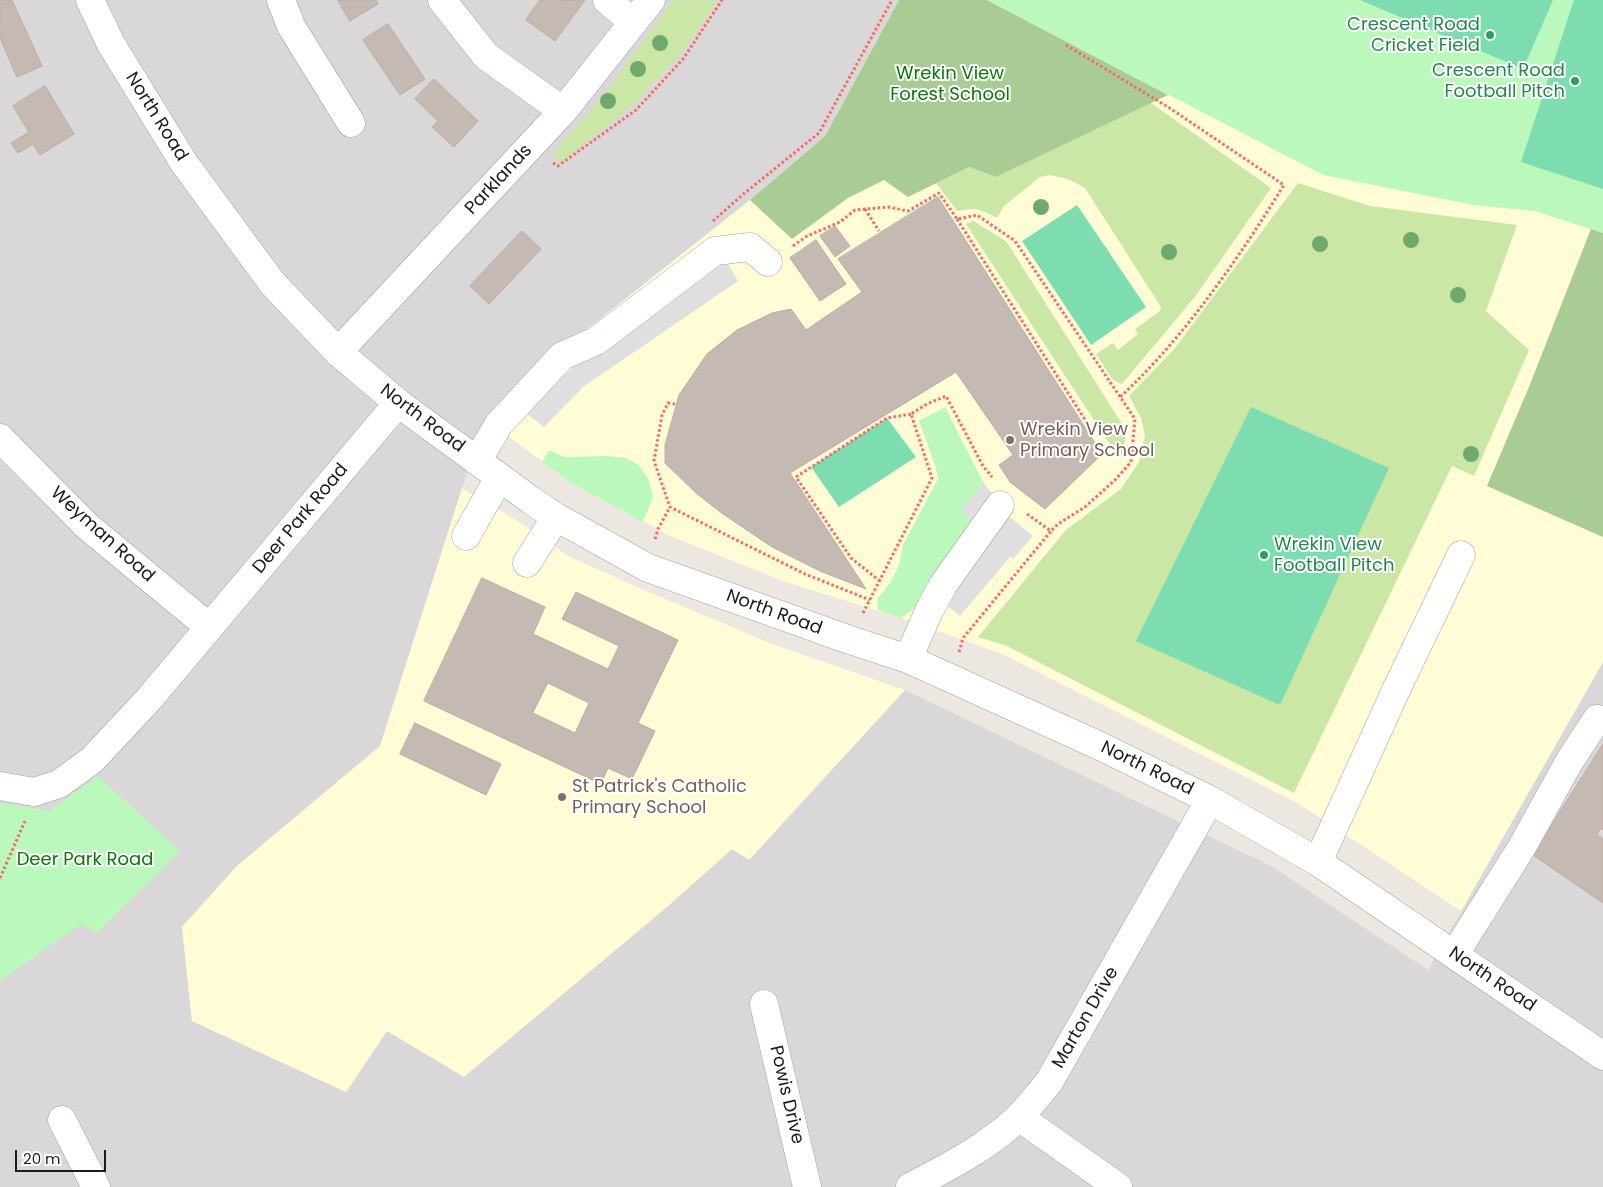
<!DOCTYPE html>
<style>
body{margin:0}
#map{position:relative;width:1603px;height:1187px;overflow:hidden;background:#ece7e0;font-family:Poppins,sans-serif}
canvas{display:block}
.scale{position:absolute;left:15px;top:1150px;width:91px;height:22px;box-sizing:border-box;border:2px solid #1b1b1b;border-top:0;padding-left:6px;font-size:15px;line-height:18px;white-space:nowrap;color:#1b1b1b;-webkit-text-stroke:4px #fff;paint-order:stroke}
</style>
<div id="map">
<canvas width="1603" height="1187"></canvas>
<div class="scale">20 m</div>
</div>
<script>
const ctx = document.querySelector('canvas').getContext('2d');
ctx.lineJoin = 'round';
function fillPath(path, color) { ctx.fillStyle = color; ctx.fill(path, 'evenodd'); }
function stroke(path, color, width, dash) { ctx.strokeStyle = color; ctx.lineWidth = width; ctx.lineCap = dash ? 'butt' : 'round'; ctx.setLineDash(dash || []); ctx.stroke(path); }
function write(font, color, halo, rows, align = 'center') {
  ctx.font = font + ' Poppins,sans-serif'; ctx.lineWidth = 4; ctx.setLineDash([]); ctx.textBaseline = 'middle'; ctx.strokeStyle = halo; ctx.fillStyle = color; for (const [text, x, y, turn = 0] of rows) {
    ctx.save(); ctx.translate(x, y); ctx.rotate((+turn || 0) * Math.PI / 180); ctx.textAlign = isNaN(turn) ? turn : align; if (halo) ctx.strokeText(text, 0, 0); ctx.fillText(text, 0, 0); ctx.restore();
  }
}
fillPath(new Path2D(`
 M0 0H899L825 136 750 200 595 323 536 365 484 429 462 488 380 746 237 866 182 927 192 1021 346 1092 387 1031 464 1076 668 906 732 849 749 860 905 690 1273 867 1428 970 1603 662V1187H0Z`), '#d9d7d8');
fillPath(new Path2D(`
 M899 0H987L1168 95 1474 205 1535 211 1591 229 1529 387 1487 486 1603 537V662L1461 911 1299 804 1002 654 901 618 786 582 670 536 573 484 486 420 536 365 595 323 750 200 825 136Z
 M462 488 521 523 568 556 637 587 772 644 905 690 749 860 732 849 668 906 464 1077 387 1031 346 1092 192 1021 182 927 237 866 380 746Z`), '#fffcd6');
fillPath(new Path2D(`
 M673 0 718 1 679 56 633 105 560 163 552 155 608 90Z
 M1151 103 1271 188 1194 298 1122 384 1113 380 1096 354 1113 343 1118 350 1138 334 1135 329 1160 311 1161 307 1085 188 1068 179 1049 175 1040 177 1004 206 997 218C979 208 976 208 957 211L936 183 969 167 996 177Z
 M1298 183 1370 206 1517 225 1486 311 1529 350 1474 476 1452 466 1294 793 1007 646 978 637 1066 530 1121 489 1139 462 1145 436 1141 418 1129 396 1175 348Z
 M973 221 1006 241 1126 430 1123 456 1109 443 966 224Z`), '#cae7a5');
fillPath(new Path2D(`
 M899 0H987L1168 95 996 177 969 167 908 197 884 180 848 198 792 239 750 200 825 136Z
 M1591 229 1603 233V537L1487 486 1529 387Z`), '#a9cc94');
fillPath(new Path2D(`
 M987 0H1603V233L1535 211 1474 205 1323 175Z
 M945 407 983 482 961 510 974 525 943 566 916 607 901 618 878 610 877 599 890 583 899 565 903 545 938 479 936 468 919 421Z
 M549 450 564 457 609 456 626 458 639 465 648 478 653 497 643 522 573 484 542 462Z
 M98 776 180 851 97 933 81 924 0 981V803L49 811Z`), '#bbf8bb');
fillPath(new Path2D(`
 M1360 0H1553L1523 69Z
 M1574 0H1603V189L1521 162Z
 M1077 205 1146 307 1091 345 1022 241Z
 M1251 407 1389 468 1280 705 1136 641Z
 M887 418 916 457 839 507 811 467Z`), '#7ddcb0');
fillPath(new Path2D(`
 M726 260 738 281 583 387 544 427 527 414 543 396 576 364Z
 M983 482 1011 518 1033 536 1013 559 1010 557 960 616 947 606 941 615 916 607 943 566 973 525 961 510Z`), '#dfdfdf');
const building = new Path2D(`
 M0 0H12L42 66 17 77 0 38Z
 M338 0H376L378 4 350 21Z
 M540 0 550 1 585 0 555 41 526 20Z
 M388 24 425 79 400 95 363 40Z
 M434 79 478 121 454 147 432 127 438 121 415 99Z
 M45 86 74 134 40 155 33 144 18 153 11 143 29 132 13 106Z
 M938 197 1102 454 1045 509 1010 482 999 465 1013 455 956 372 790 473 866 589 820 571 772 547 723 514 696 493 665 463V445L679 395 707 354 737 330 772 313 791 309 806 330 862 292 838 259Z
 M835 226 850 246 835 257 820 236Z
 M522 231 541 249 489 304 470 286Z
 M816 240 846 284 820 301 790 258Z
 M482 578 545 607 533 634 608 669 619 646 562 619 576 592 678 640 638 723 655 731 632 779 608 768 601 784 424 701ZM548 683 589 703 575 733 533 713Z
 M415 723 501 764 486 795 400 754Z
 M1603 744V830L1601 828 1597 834 1603 839V903L1533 855Z`);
fillPath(building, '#c4b9b3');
stroke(building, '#beaca2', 1);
const minor = new Path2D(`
 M90 0 111 44 184 163 273 284 338 352 398 403 532 501 556 517 648 568 850 640 908 659 1100 746 1210 800 1318 862 1603 1056
 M281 0 291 26 351 123
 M442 0 486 56 563 111
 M607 0 633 22
 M338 352 563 111 651 0
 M0 438 87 526 209 627
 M477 461 499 424 562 356 596 341 715 251 750 247 768 262
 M466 536 499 478
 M527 563 556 517
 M908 659 929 611 943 585 1000 505
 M0 786 34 792 59 784 92 760 149 699 398 403
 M1318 862 1397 688 1461 555
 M1454 955 1522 847 1569 762 1597 719
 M764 1004 807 1187
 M1019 1117 1118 1187
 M62 1120 96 1187
 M910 1187C948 1167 986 1148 1018 1118 1029 1107 1039 1094 1049 1082L1210 800`);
stroke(minor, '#a2a2a2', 29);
stroke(new Path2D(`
 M1066 45 1168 107 1284 185C1238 259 1184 338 1120 397
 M553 163 558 166 636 110 683 59 722 0
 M865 209 879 231
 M957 219 1089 426
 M713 221 741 196 819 133 892 0
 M793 246 807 236 840 222 855 210 888 207 908 211 939 193 957 219 977 215 1015 241 1135 419 1131 462 1116 479 1085 507 1058 524 1051 531
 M675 404 668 403 662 415 654 461 670 507 805 574 870 600
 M655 539 658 529 670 507
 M880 581 851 558 796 477 887 418 911 414
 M863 613 932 478 911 414 927 404 946 396 983 466 992 477
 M959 652 963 638 1051 531 1027 514
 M0 878 25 821`), '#f86965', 3, [2.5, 2.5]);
stroke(minor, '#fff', 28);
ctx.fillStyle = '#71a96c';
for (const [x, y] of [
 [660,43],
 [638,69],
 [608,101],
 [1041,207],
 [1411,240],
 [1320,244],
 [1169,252],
 [1458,295],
 [1471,454]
]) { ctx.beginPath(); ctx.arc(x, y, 8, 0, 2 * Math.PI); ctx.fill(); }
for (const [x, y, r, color] of [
 [1490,35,5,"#2e9e5b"],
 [1575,81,5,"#2e9e5b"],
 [1010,440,5,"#8d6e63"],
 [1264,555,5,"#2e9e5b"],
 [562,797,5,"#8d6e63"]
]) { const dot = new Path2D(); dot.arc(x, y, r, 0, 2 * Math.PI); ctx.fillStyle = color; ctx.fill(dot); stroke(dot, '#fff', 2); }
write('18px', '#27864d', '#fff', [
 ["Crescent Road",1480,25],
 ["Cricket Field",1480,46],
 ["Crescent Road",1565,71],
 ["Football Pitch",1565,92],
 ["Wrekin View",1274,545,"left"],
 ["Football Pitch",1274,566,"left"]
], 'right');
write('18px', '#0c760d', '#fff', [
 ["Wrekin View",950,74],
 ["Forest School",950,95],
 ["Deer Park Road",85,860]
]);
write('18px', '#1b1b1b', '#fff', [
 ["North Road",156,117,58],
 ["Parklands",499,180,-47],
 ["North Road",422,419,37],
 ["Deer Park Road",301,519,-50],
 ["Weyman Road",102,535,42],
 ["North Road",774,613,20],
 ["North Road",1147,769,26],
 ["North Road",1492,980,34],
 ["Marton Drive",1086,1018,-60],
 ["Powis Drive",786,1095,77]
]);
write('18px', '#785e54', '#fff', [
 ["Wrekin View",1020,430],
 ["Primary School",1020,451],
 ["St Patrick's Catholic",572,787],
 ["Primary School",572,808]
], 'left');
</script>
